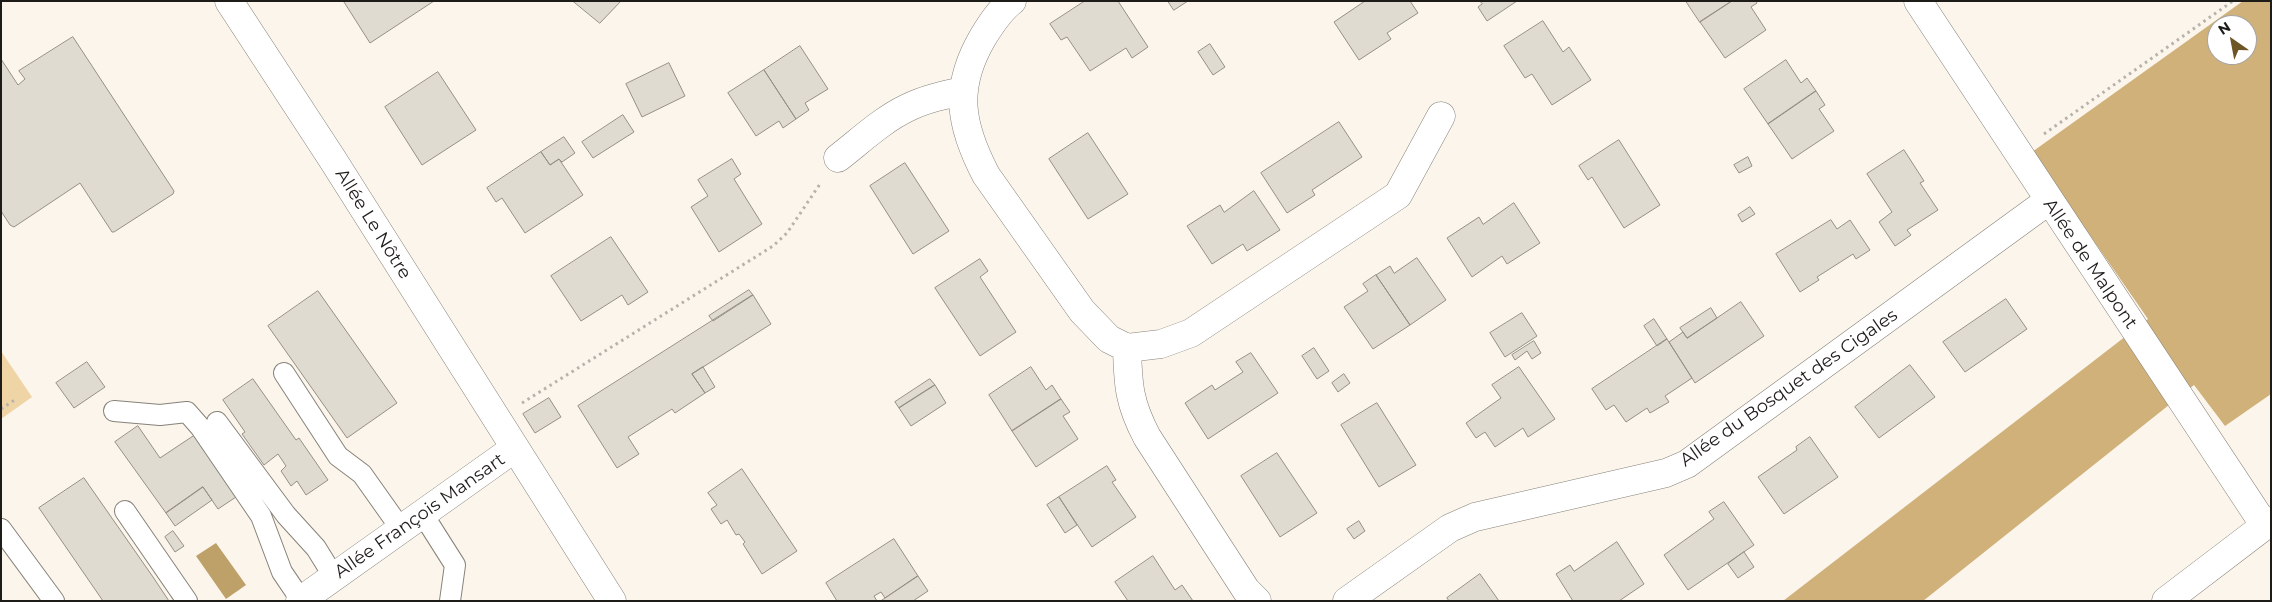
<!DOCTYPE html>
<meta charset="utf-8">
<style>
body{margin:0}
#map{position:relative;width:2272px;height:602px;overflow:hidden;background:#fbf5ec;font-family:Montserrat,sans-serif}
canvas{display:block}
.frame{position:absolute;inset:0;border:2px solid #1e1c19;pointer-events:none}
.north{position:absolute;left:2207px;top:15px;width:50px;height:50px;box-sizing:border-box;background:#fff;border:1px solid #a5a4a3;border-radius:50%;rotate:327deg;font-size:14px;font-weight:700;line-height:20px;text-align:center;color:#1e1c19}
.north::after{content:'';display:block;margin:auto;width:18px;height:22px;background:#6e5526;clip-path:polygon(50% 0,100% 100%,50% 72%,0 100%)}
</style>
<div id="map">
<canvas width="2272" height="602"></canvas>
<div class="frame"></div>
<div class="north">N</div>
</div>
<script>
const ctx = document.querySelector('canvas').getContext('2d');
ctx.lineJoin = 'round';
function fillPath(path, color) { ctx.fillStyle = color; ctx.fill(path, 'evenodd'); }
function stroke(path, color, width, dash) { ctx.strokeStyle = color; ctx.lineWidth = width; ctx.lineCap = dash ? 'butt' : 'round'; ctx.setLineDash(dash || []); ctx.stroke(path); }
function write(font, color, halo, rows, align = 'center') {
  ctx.font = font + ' Montserrat,sans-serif'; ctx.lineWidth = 4.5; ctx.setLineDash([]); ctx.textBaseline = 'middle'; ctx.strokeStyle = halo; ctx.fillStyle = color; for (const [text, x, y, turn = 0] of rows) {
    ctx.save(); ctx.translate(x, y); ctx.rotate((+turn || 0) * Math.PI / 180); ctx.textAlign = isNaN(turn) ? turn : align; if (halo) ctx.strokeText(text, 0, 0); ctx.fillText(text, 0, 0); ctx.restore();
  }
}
fillPath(new Path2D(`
 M1 351 32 397 1 419Z`), '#efd4a5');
fillPath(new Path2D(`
 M2243 1H2271V394L2225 426 2194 385 1923 601H1783L2148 319 2032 152ZM2217 25H2247V55H2217Z`), '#d0b17a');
fillPath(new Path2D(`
 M216 543 246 585 226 599 196 556Z`), '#bea069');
const building = new Path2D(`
 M345 1H434L370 43 344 2Z
 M573 1H621L600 23Z
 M1085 1H1118L1148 47 1132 58 1126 48 1090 71 1067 37 1061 40 1050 24Z
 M1168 1H1188L1174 10Z
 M1410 1 1418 13 1387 33 1391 39 1359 60 1334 22 1365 1Z
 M1480 1H1517L1487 21 1478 7 1482 4Z
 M1686 1H1732L1700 22Z
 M1732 1H1756L1757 3 1751 7 1766 30 1725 58 1700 22Z
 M1543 21 1563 52 1569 47 1591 80 1552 105 1532 74 1525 78 1504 46Z
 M73 37 174 191 173 194 114 232H112L80 183 14 227 10 225 1 211V59L18 85 25 79 19 71Z
 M1210 44 1225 67 1213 75 1198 52Z
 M800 46 828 89 805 103 809 110 796 119 764 70Z
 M1786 60 1801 83 1807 78 1816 91 1768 124 1744 89Z
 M669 63 685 96 642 117 626 84Z
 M764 70 796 119 783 128 779 121 756 136 728 93Z
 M438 72 476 130 422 165 385 107Z
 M1816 91 1825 105 1819 109 1834 131 1792 159 1768 124Z
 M623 115 634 132 593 158 582 142Z
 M1339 122 1362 157 1312 190 1315 195 1287 213 1261 173Z
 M1088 133 1128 194 1088 219 1049 159Z
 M564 137 575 153 562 162 559 159 550 165 541 152Z
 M1619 140 1660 205 1624 228 1592 177 1588 180 1579 166Z
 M1904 150 1924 181 1920 183 1938 210 1907 230 1911 235 1895 246 1879 222 1892 212 1867 174Z
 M541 152 550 165 559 159 583 195 525 233 502 198 496 202 487 188Z
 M1748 157 1752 166 1739 173 1734 165Z
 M732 159 741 174 734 179 762 224 719 252 691 207 708 196 698 180Z
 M905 163 949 231 913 254 870 186Z
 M1254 191 1280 230 1247 251 1243 244 1212 264 1187 226 1220 205 1224 212Z
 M1514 203 1540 243 1507 264 1502 256 1472 277 1447 238 1479 217 1483 224Z
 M1750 207 1755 214 1742 222 1738 215Z
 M1831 220 1837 229 1850 220 1870 250 1856 259 1853 254 1817 277 1819 280 1800 292 1776 254Z
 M611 237 648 292 628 305 622 295 581 321 551 276Z
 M1417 258 1446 300 1410 325 1376 275 1390 266 1394 273Z
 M980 259 988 271 980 277 1016 332 980 356 935 288Z
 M1376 275 1410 325 1373 349 1344 307 1368 291 1363 284Z
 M749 290 753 295 713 321 709 316Z
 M318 291 397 403 347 438 268 326Z
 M753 295 771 324 692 374 705 393 675 413 672 409 628 437 639 454 617 468 578 406Z
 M2006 299 2027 329 1965 372 1943 342Z
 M1741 302 1764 336 1695 383 1669 342 1683 332 1687 338Z
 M1711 308 1717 318 1687 338 1680 328Z
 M1522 313 1537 336 1505 357 1490 333Z
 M1654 319 1667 339 1657 346 1644 326Z
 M1667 339 1692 378 1665 396 1669 402 1650 413 1647 408 1626 422 1614 405 1606 410 1592 389Z
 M1534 341 1541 353 1532 359 1527 351 1515 360 1512 355Z
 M1314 348 1329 371 1317 379 1302 356Z
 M1251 353 1278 393 1208 439 1185 403 1212 385 1215 390 1243 372 1236 362Z
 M87 362 105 387 74 408 56 383Z
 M1910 365 1935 397 1879 438 1855 407Z
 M703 367 715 387 705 393 692 374Z
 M1031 367 1046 390 1052 385 1061 399 1012 431 989 395Z
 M1519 367 1555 419 1528 437 1523 428 1495 447 1485 432 1476 438 1466 423 1501 398 1492 385Z
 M1344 374 1350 383 1338 392 1332 383Z
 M253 379 296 440 299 438 328 480 306 495 297 481 291 486 281 471 286 466 278 454 264 465 242 434 245 432 223 400Z
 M930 379 935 385 899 408 895 402Z
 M935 385 946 403 911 426 899 408Z
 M549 398 561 417 535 433 523 414Z
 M1061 399 1070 412 1063 416 1078 439 1036 467 1012 431Z
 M1377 403 1416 465 1379 487 1341 425Z
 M138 426 160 458 196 434 239 495 218 509 203 487 166 513 115 442Z
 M1810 437 1838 477 1784 514 1758 477 1797 450 1796 447Z
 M1277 453 1317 513 1280 537 1241 476Z
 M1107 466 1116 480 1112 482 1136 517 1092 547 1059 497Z
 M742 469 797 551 762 574 743 544 745 542 739 534 736 535 727 520 721 524 711 509 717 505 708 493Z
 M84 478 153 577 169 601H103L39 508Z
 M203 487 212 500 175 526 166 513Z
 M1059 497 1077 525 1065 533 1047 505Z
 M1724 502 1754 545 1688 590 1664 555 1714 519 1709 512Z
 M1359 521 1365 531 1354 539 1347 529Z
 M173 531 184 546 175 552 165 537Z
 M894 539 918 576 885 598 881 592 874 596 877 601H837L826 583Z
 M1617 542 1644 584 1619 601H1573L1556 574 1570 565 1574 571Z
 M1744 552 1754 567 1738 578 1728 564Z
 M1153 556 1175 590 1182 585 1193 601H1128L1115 582Z
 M1480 574 1499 601H1449L1447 598Z
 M918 576 928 591 913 601H881Z`);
fillPath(building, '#e0dbd1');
stroke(building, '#958f86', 1);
const service = new Path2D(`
 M284 373 338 456 362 474 401 529
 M114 411 160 415 187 412 201 428 261 516 282 572 301 600
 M217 422 286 515 316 548 334 577
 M125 511 187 601
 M422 513 455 565 450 601
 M1 529 54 601`);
const minor = new Path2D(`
 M229 1 331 157 612 601
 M1012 1C1000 10 991 24 983 37 953 88 960 125 986 175L1082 311 1109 339 1127 348C1128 385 1129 403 1147 437L1246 590 1257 601
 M1918 1 2265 526
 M838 158C860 141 882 120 907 108 925 99 944 95 963 91
 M1127 348 1161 344 1191 333 1398 195 1441 116
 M300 601 515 448
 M1347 601 1450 528 1475 517 1666 473 1687 464 2048 201
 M2166 601 2271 521`);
stroke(service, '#878279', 22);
stroke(minor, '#878279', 29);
stroke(new Path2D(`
 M2044 134 2233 1
 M522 403 773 246 787 233 820 184
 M1 409 16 399`), '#b7b2ab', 3, [2.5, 4]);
stroke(service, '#fff', 20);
stroke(minor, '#fff', 28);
write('18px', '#1e1c19', '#fff', [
 ["Allée Le Nôtre",373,224,58],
 ["Allée de Malpont",2090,264,56],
 ["Allée du Bosquet des Cigales",1789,388,-35],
 ["Allée François Mansart",420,516,-35]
]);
</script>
